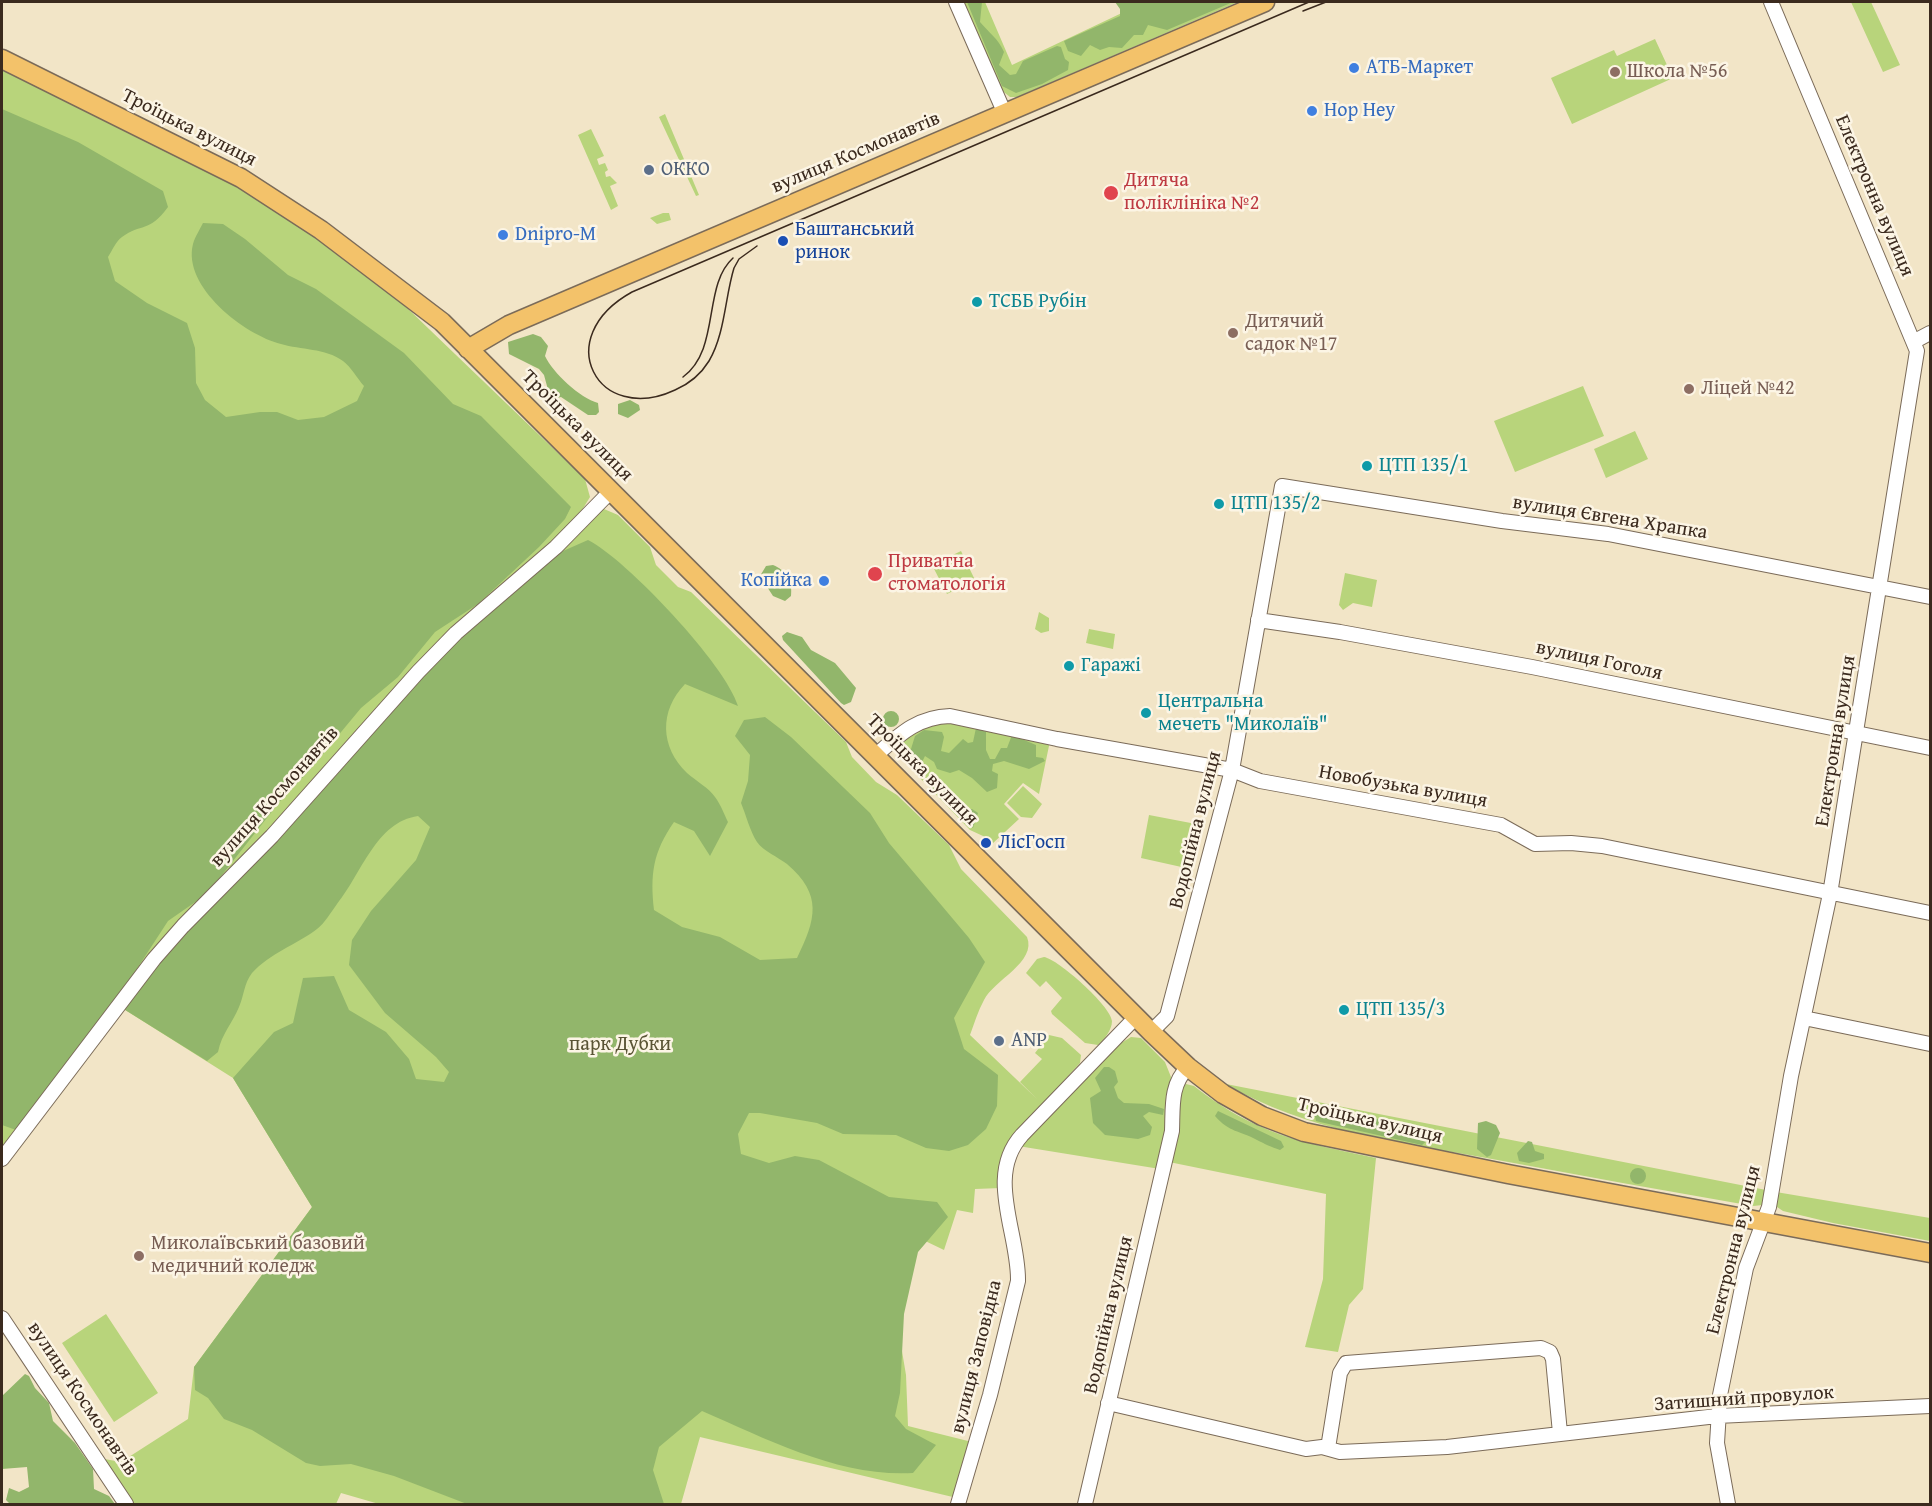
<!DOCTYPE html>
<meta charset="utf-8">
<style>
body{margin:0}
#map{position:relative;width:1932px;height:1506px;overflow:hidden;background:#f2e5c7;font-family:"Gentium Book Plus",serif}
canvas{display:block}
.frame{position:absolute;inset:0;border:3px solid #3b2a1e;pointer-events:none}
</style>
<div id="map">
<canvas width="1932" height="1506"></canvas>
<div class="frame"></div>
</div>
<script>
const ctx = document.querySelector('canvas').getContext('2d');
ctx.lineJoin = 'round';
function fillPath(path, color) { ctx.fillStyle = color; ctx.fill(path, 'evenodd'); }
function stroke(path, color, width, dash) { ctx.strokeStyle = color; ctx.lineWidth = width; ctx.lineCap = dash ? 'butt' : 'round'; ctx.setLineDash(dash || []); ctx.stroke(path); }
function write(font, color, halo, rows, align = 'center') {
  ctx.font = font + ' "Gentium Book Plus",serif'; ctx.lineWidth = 5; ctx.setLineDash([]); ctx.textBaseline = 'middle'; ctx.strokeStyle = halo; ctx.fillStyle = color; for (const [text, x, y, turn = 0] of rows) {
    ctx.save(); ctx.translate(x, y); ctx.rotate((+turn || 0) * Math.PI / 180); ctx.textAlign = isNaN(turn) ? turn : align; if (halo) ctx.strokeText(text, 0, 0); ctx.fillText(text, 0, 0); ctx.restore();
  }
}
fillPath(new Path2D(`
 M963 2H985L1012 65 1145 2H1238L1017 97H1010L1000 89Z
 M1851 2H1871L1900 65 1883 72Z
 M1655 39 1673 78 1572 124 1551 78 1614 50 1617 56Z
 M2 70 236 185 275 209 353 264 403 304 585 479 590 497 579 515 604 509 618 515 650 547 656 565 678 587 691 592 846 742 852 757 876 782 897 795 949 845 961 869 1027 937C1037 962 994 980 984 1000 978 1011 974 1024 970 1035L1037 1099 1020 1082 1042 1059 1035 1053 1049 1035 1062 1038 1081 1055 1080 1063 1018 1132 1001 1188 975 1189 973 1213 957 1210 944 1250 919 1238 888 1267 906 1375 908 1426 972 1442 957 1498 700 1437 681 1504H379L341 1493 336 1504H131L99 1458 121 1462 188 1419 194 1367 312 1207 233 1078 122 1008 2 1149Z
 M665 114 699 195 696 196 659 117Z
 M591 129 604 156 597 159 599 165 605 163 608 170 605 172 606 177 610 176 617 183 610 186 618 206 611 210 578 135Z
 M663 213H669L671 220 657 224 650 218Z
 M1583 386 1604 436 1515 472 1494 421Z
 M1635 431 1648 459 1606 478 1594 449Z
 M961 551 975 580 947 594 932 565Z
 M1345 573 1377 580 1372 607 1353 603 1343 610 1339 605Z
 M1039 612 1049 618V631L1041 633 1035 629Z
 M1089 629 1115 634 1113 649 1086 643Z
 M943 720 1050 741 1039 794 1023 783 1004 804 1019 819 992 844 983 836 970 830 896 753C901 732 925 726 943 720Z
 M1023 786 1042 804 1032 818 1021 817 1007 803Z
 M1149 815 1196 824 1186 868 1141 858Z
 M1044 957C1058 959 1111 1006 1112 1021 1112 1030 1104 1040 1098 1045L1085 1043 1052 1014 1051 1011 1062 998 1046 981 1040 987 1026 973 1037 959Z
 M1131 1037 1141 1038 1165 1062 1171 1077 1169 1119 1160 1169 1018 1146 1121 1043Z
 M1186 1084 1194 1086C1257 1135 1301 1142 1376 1158L1363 1289 1349 1305 1338 1352 1305 1347 1323 1279 1326 1194 1169 1162 1181 1087Z
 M1226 1084 1766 1190 1763 1205 1753 1206C1666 1191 1579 1175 1492 1159 1403 1143 1305 1131 1226 1084Z
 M1776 1192 1930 1218V1241L1833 1223 1783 1211 1777 1207Z
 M106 1314 158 1393 114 1422 62 1343Z`), '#b8d47b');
fillPath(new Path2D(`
 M967 2H982L980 22C989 33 998 38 1004 52L999 65 1010 75 1016 74 1023 61 1057 46 1061 47 1065 59 1069 62 1068 70 1042 84 1016 93 1002 86Z
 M1115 2H1233L1167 30 1148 25 1143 35H1134L1122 48 1109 47 1100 50 1090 45 1081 56 1068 51 1064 41 1120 16V9Z
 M2 109 78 142 163 191 168 207C149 233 141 223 122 237 116 241 112 251 108 257L115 281 147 303 187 323 195 348 196 383 205 400 226 417 260 412H277L298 420 324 417 357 401 364 386C357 378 351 367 343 361 325 348 301 350 281 344 245 335 182 287 193 244 195 237 200 229 203 223L223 224 245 239 288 275 316 289 404 353 453 404 481 416 571 507 565 519 539 547 478 604 435 632 398 677 361 708 307 773 281 800 218 880 201 898 168 921 116 1001 16 1130 2 1125Z
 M533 334 541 337 548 346 545 356C553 373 580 398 598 403L599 412 596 415H588L561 397 553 399 550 397 544 375 539 369 509 354 508 342Z
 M630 400 639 405 640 410 628 418 618 414V404Z
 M588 540C626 559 726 665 738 706L685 684C659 711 660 747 687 773 696 781 709 788 715 797 721 805 724 814 728 822L710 856 694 831 674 822C653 852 650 874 654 910L682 927 720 937 760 960 797 958C816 919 823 895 787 864 778 857 763 851 757 842 750 831 746 815 741 803L748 781 750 755 735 736 744 720 765 717 791 737 870 813 889 843 969 938 985 962 954 1018 964 1049 998 1075 997 1106 986 1129 968 1145 949 1151 926 1148 896 1135 843 1134 817 1123 760 1113H749L738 1134 741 1154 769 1163 795 1156 819 1160 889 1197 937 1202 948 1217 918 1252 904 1314 900 1393 895 1416 906 1429 936 1445 913 1473C839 1477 769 1440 702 1411L659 1447 653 1470 664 1504H467L394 1476 351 1464 320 1466 306 1463 252 1430 224 1419 208 1398 195 1390 194 1367 312 1207 233 1078 274 1032 293 1023 303 978 334 976 349 1010 386 1032 409 1059 416 1079 444 1082 449 1072 436 1057 385 1013 349 965 352 940 371 911 416 860 430 827 418 816C376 822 362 873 337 904 331 912 325 923 317 929 296 945 270 953 252 973 244 983 244 996 239 1007 232 1024 222 1033 218 1052L207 1061 122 1008 186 929 277 840 422 675 459 638 554 555Z
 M773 565C786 570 793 582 791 596L785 601 773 596 760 576 766 566Z
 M787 632 802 637 811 650 835 663 856 688 851 702 844 705 841 703 783 640 782 636Z
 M883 719a8 8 0 1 1 16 0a8 8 0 1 1-16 0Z
 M976 728 986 732V750L990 759H995L1001 748H1007L1012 735 1036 745V757L1043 758 1045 761 1029 769 1004 761 993 764 992 771 998 774 997 788 987 792 972 778 959 770 950 773 937 769 934 762 925 756 922 762 927 770 923 778 904 760V754L911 749 915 736 924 730 942 732 944 737 941 751 949 753 963 739 968 743 973 742Z
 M937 783 945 787 949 796 946 801 931 789 933 784Z
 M962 809H972L978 813 973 828 960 819 959 812Z
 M1104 1067H1109L1115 1071 1118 1082 1114 1087 1118 1098 1124 1103 1149 1104 1164 1109 1163 1115 1149 1112 1143 1116 1152 1127 1150 1135 1138 1139 1105 1135 1093 1123 1090 1098 1101 1091 1095 1078Z
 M1320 1107 1422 1128 1430 1138 1422 1145 1320 1122 1316 1121 1314 1112Z
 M1218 1111 1281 1141 1284 1147 1280 1150C1271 1147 1265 1144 1257 1140 1239 1130 1230 1133 1215 1116Z
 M1486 1121 1496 1125 1500 1133 1491 1155 1487 1157 1477 1149 1478 1123Z
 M1528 1141 1532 1142 1535 1151 1544 1154V1159L1529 1163 1519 1161 1517 1153Z
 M1630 1176a8 8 0 1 1 16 0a8 8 0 1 1-16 0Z
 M25 1374 29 1376 35 1388 49 1403 53 1421 75 1443 93 1469 94 1489 109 1496 115 1504H10L6 1500 9 1488 19 1492 29 1487 27 1467 2 1469V1396Z`), '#92b66b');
const minor = new Path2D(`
 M956 2 1005 114
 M1915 341 1930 333
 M1258 620 1340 632 1532 667 1930 748
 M876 755C899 735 917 717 950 716L1057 739 1232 770 1260 781 1501 825 1535 844 1571 843 1602 846 1930 913
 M1804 1018 1930 1044
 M1151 1032 1167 1016 1232 770 1282 486 1502 521 1608 534 1930 597
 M2 1159 154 959 183 926 272 836 418 672 456 633 556 547 611 491
 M2 1318 126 1504
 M1108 1403 1306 1449 1322 1447 1340 1452 1447 1447 1717 1416 1930 1406
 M1328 1448 1340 1373 1346 1363 1541 1348 1550 1352 1553 1359 1560 1433
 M958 1504 990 1395 1018 1281C1019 1233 985 1176 1022 1135L1136 1017
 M1085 1504 1172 1131C1173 1107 1170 1085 1188 1067
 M1728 1504 1717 1443 1720 1395 1746 1268 1769 1207 1791 1076 1830 894 1917 351 1771 2`);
const major = new Path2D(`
 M2 59 241 178 321 230 442 322 1151 1032 1188 1067 1223 1094 1262 1116 1304 1132 1508 1174 1930 1253
 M468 349 509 325 1265 2`);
stroke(minor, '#7b6b59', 16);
stroke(major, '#7b6b59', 21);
stroke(minor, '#fff', 14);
stroke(major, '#f3c26a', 18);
stroke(new Path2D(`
 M1303 11 1326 2
 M757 246 739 259 734 268C725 297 725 334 709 361 701 374 689 384 675 390 598 426 549 338 632 292L1309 2
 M683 377C721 349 702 286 733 258`), '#3b2a1e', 1.5);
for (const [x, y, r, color] of [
 [1354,68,6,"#3f7fe0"],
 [1615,72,6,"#8d6e63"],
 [1312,111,6,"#3f7fe0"],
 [649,170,6,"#5c6f8a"],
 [1111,193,8,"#e0444e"],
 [503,235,6,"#3f7fe0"],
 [783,241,6,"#1a4fb4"],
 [977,302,6,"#0f9aa8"],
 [1233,333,6,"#8d6e63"],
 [1689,389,6,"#8d6e63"],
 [1367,466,6,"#0f9aa8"],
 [1219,504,6,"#0f9aa8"],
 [875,574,8,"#e0444e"],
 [824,581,6,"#3f7fe0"],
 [1069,666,6,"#0f9aa8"],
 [1146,713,6,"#0f9aa8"],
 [986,843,6,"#1a4fb4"],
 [1344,1010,6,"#0f9aa8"],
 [999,1041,6,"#5c6f8a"],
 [139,1256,6,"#8d6e63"]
]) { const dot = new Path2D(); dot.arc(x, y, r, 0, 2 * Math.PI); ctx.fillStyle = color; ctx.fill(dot); stroke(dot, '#fcf5e5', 2); }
write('20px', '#366cbe', '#fcf5e5', [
 ["АТБ-Маркет",1366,68],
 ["Hop Hey",1324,111],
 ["Dnipro-M",515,235],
 ["Копійка",812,581,"right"]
], 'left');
write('20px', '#785e54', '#fcf5e5', [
 ["Школа №56",1627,72],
 ["Дитячий",1245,322],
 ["садок №17",1245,345],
 ["Ліцей №42",1701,389],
 ["Миколаївський базовий",151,1244],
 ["медичний коледж",151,1267]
], 'left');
write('20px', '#3b2a1e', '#fcf5e5', [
 ["Троїцька вулиця",189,128,27],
 ["вулиця Космонавтів",856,153,-23],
 ["Електронна вулиця",1874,196,67],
 ["Троїцька вулиця",577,426,45],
 ["вулиця Євгена Храпка",1610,518,9],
 ["вулиця Гоголя",1599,661,12],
 ["Електронна вулиця",1836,741,-81],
 ["Троїцька вулиця",922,770,45],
 ["Новобузька вулиця",1403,787,10],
 ["вулиця Космонавтів",275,797,-48],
 ["Водопійна вулиця",1196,830,-76],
 ["Троїцька вулиця",1370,1121,13],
 ["Електронна вулиця",1734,1250,-76],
 ["Водопійна вулиця",1109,1315,-77],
 ["вулиця Заповідна",977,1357,-76],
 ["вулиця Космонавтів",82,1399,56],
 ["Затишний провулок",1744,1399,-4]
]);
write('20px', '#4e5e75', '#fcf5e5', [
 ["ОККО",661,170],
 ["ANP",1011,1041]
], 'left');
write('20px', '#be3a42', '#fcf5e5', [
 ["Дитяча",1124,181],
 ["поліклініка №2",1124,204],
 ["Приватна",888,562],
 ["стоматологія",888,585]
], 'left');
write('20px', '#164399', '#fcf5e5', [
 ["Баштанський",795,230],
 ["ринок",795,253],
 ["ЛісГосп",998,843]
], 'left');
write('20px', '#0d838f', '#fcf5e5', [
 ["ТСББ Рубін",989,302],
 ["ЦТП 135/1",1379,466],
 ["ЦТП 135/2",1231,504],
 ["Гаражі",1081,666],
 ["Центральна",1158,702],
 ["мечеть \"Миколаїв\"",1158,725],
 ["ЦТП 135/3",1356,1010]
], 'left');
write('20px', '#5a5435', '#fcf5e5', [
 ["парк Дубки",620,1045]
]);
</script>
